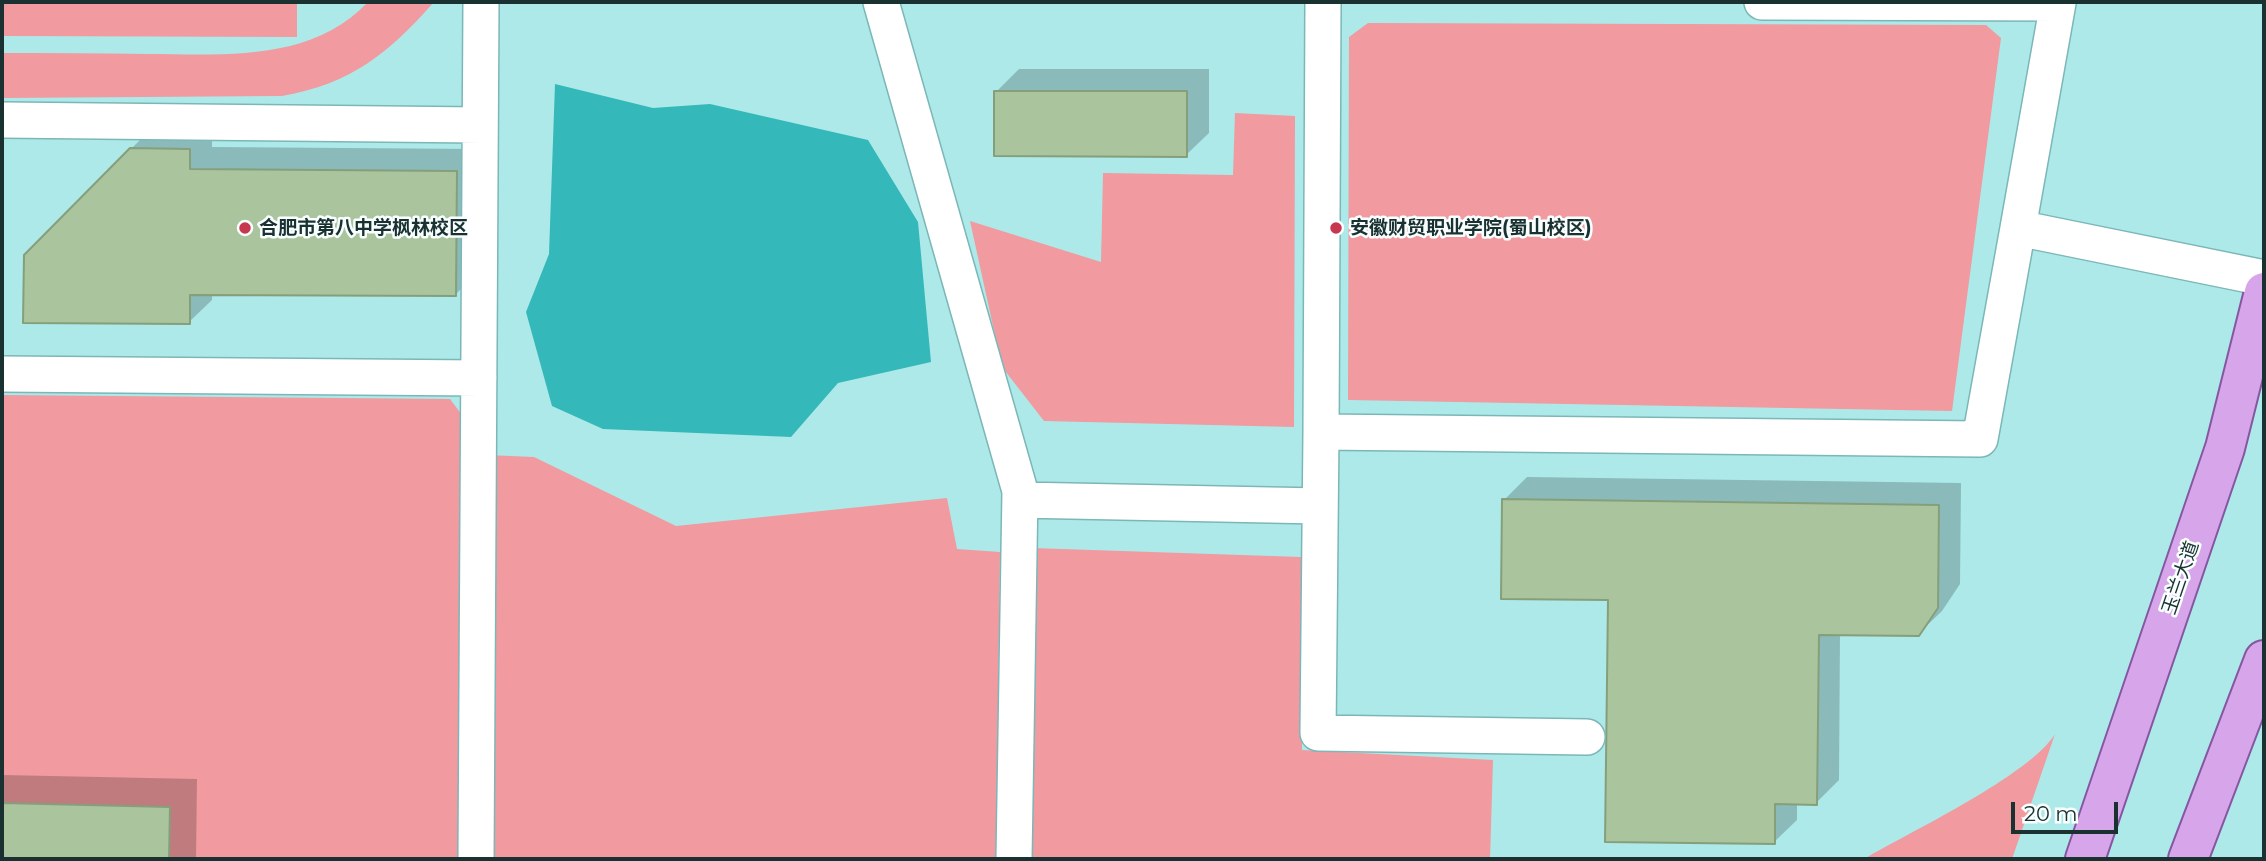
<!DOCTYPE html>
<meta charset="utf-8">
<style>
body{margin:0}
#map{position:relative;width:2266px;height:861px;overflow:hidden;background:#ade9e9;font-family:Montserrat,sans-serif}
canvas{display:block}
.frame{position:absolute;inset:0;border:4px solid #193131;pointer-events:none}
.scale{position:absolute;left:2011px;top:802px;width:107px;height:32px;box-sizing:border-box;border:4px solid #193131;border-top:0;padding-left:9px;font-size:21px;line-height:24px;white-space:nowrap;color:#193131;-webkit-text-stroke:5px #f9fefe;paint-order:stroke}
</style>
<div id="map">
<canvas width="2266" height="861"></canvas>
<div class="frame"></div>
<div class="scale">20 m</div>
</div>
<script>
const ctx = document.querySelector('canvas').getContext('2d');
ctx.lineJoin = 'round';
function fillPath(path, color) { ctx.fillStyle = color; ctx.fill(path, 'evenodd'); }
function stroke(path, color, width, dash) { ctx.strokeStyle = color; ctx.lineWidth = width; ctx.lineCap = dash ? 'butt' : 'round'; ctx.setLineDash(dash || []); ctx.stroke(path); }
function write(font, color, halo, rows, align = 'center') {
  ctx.font = font + ' Montserrat,"Noto Sans SC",sans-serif'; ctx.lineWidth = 5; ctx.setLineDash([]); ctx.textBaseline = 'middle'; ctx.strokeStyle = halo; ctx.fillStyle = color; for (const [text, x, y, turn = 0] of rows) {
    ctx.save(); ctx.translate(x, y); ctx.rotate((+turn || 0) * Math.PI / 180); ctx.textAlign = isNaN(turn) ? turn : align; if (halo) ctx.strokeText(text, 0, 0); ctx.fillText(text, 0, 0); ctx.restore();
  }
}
fillPath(new Path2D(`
 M2 2H297V37L2 36Z
 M368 2H434C389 53 351 84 282 96L2 98V53C50 53 98 53 146 54 222 54 311 63 368 2Z
 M1368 23 1986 25 2001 38 1952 411 1348 400 1349 37Z
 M1235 113 1295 116 1294 427 1044 421 1002 367 970 221 1101 262 1103 173 1233 175Z
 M2 395 450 399 465 419 467 859H169V807L2 803Z
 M487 455 534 457 676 526 947 498 957 549 1000 552 996 859H489Z
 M1032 548 1301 557 1302 750 1493 760 1490 859H1025Z
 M2055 734 2012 859H1864C1910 832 2030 775 2055 734Z`), '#f19a9f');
fillPath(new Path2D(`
 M555 84 653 108 710 104 868 140 918 222 931 362 838 383 791 437 603 429 552 406 526 312 549 254Z`), '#34b8b9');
fillPath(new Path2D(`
 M1019 69H1209V133L1186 155 996 92Z
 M154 126 212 127V147L479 149 478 272 455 295 212 293V300L189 322 25 255Z
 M1527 477 1961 483 1960 584 1942 611 1918 634 1840 633 1839 780 1816 803H1797V820L1774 842 1610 599 1504 500Z
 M2 775 197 779 196 859H2Z`), '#0003');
const building = new Path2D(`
 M994 91H1187V157L994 156Z
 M130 148 190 149V169L457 171 456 296 190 295V324L23 323 24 255Z
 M1502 499 1939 505 1938 608 1919 636 1819 635 1817 805 1775 804V844L1605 842 1608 600 1501 599Z
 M2 803 170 807 169 859H2Z`);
fillPath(building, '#aac49e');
stroke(building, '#859f7a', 2);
const minor = new Path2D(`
 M881 2 1020 491 1014 859
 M1323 2 1321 432 1980 439 2018 228 2264 278
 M1762 2 2058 3 2018 228
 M2 120 480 125
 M2 374 479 378
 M1321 432 1318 733 1587 737
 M1020 500 1320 506
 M476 859 481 2`);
const major = new Path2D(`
 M2085 859 2225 448 2264 292
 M2188 859 2264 660`);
stroke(minor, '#7cb7b7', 38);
stroke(major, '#8457a0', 42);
stroke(minor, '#fff', 35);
stroke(major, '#d7a6ea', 38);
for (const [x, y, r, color] of [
 [245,228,7,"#c7374f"],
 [1336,228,7,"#c7374f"]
]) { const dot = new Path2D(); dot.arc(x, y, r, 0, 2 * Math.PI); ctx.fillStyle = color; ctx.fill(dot); stroke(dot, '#f9fefe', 2.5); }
write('bold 19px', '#193131', '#f9fefe', [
 ["合肥市第八中学枫林校区",259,228],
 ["安徽财贸职业学院(蜀山校区)",1350,228]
], 'left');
write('19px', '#193131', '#f9fefe', [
 ["玉兰大道",2181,578,-71]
]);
</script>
